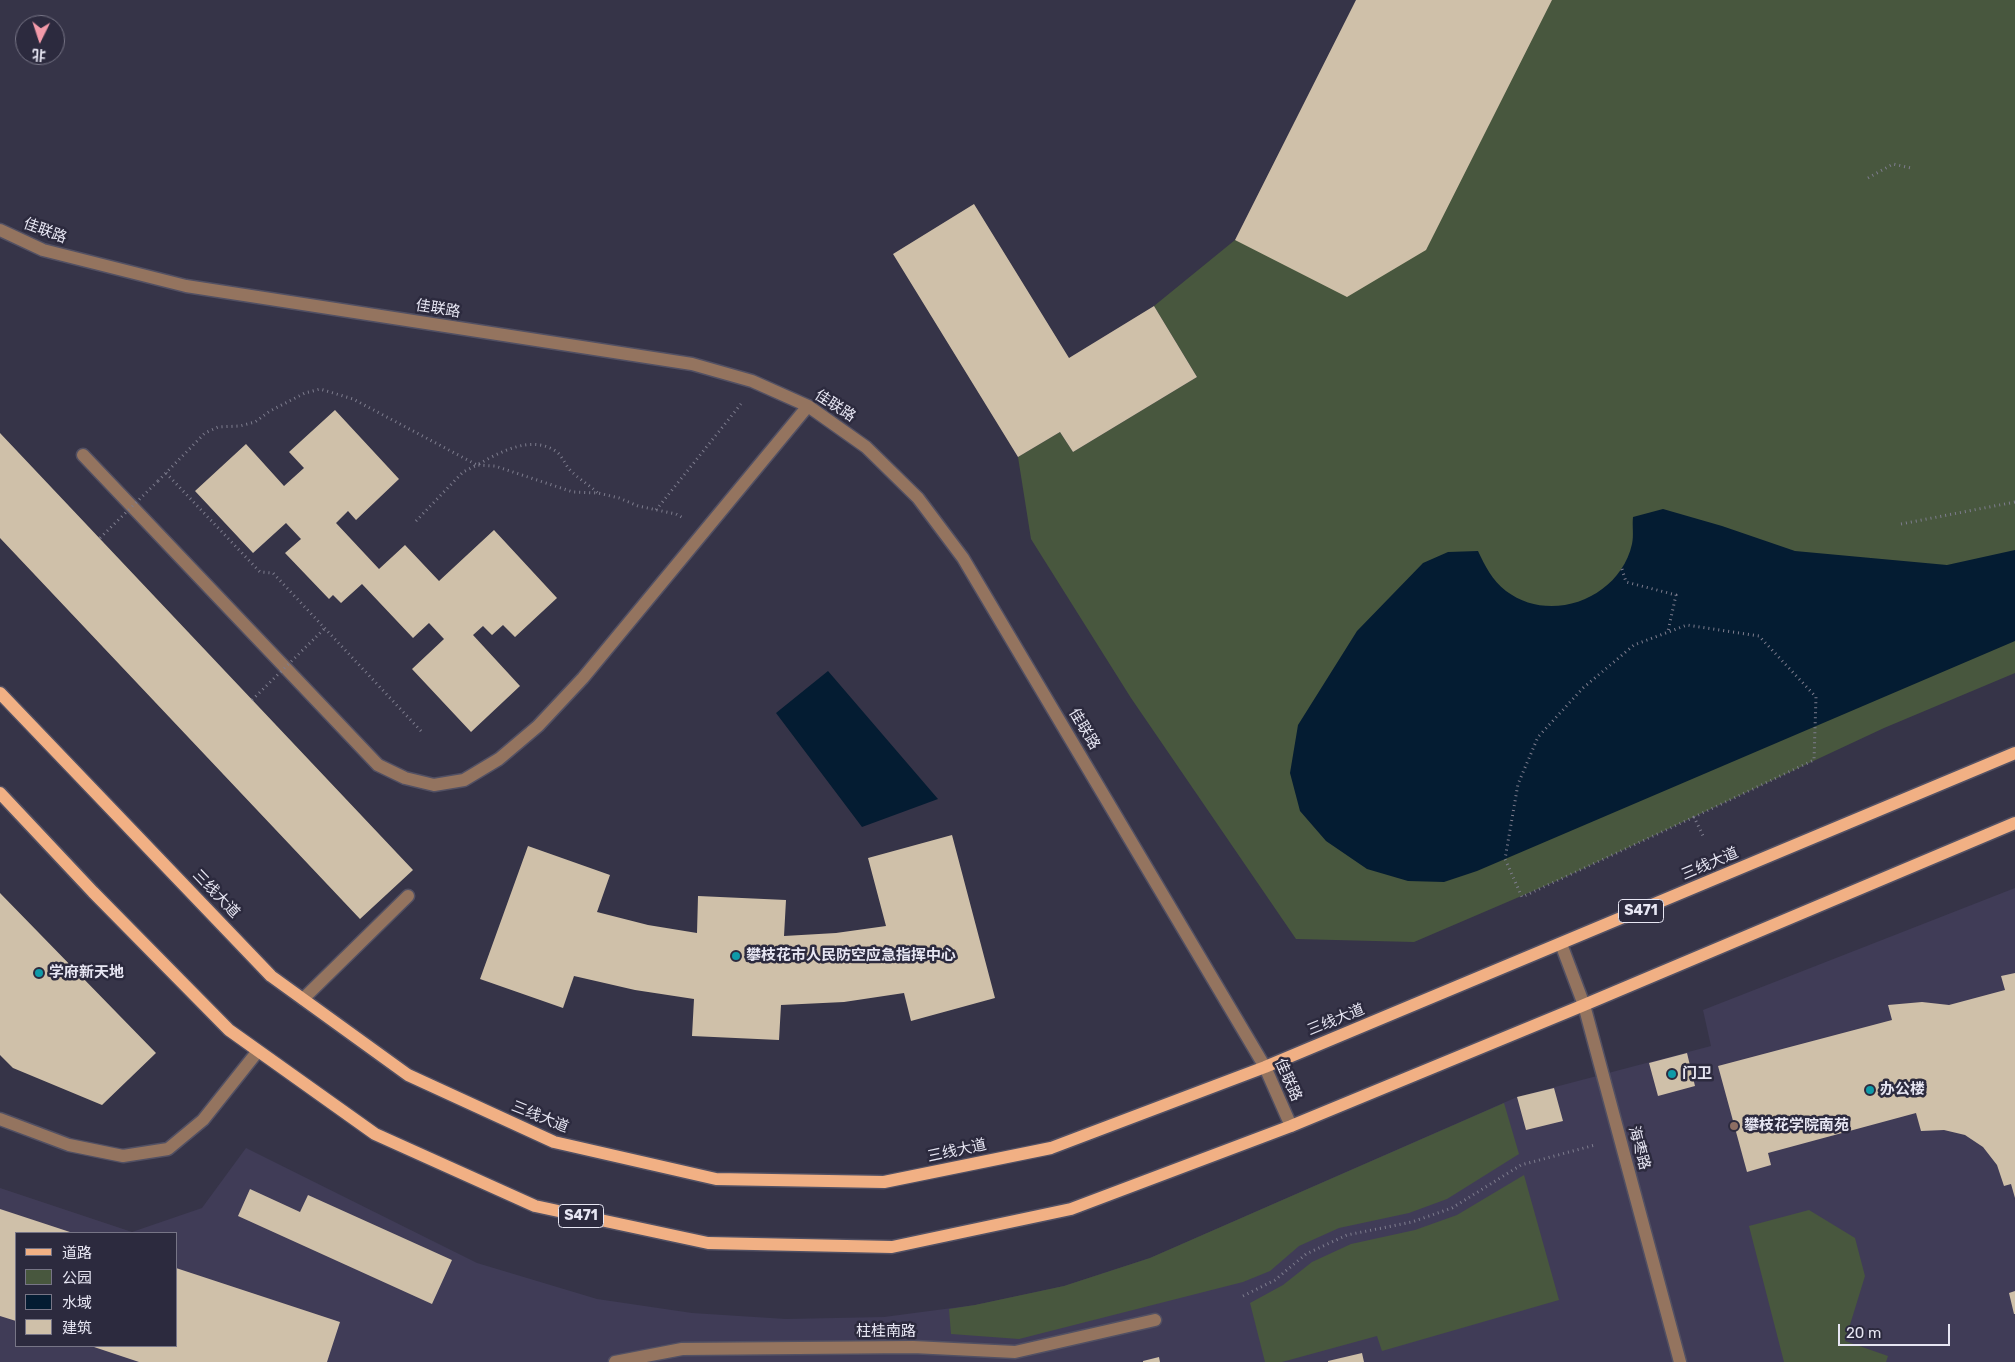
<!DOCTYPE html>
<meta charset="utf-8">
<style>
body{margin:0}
#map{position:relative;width:2015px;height:1362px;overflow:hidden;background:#363448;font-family:Rubik,"Noto Sans SC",sans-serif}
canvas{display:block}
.legend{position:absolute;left:15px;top:1232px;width:162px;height:115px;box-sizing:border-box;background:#2c2a3e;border:1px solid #777586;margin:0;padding:6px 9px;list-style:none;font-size:15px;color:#e7e6f3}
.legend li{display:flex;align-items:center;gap:10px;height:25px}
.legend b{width:25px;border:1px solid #777586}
.north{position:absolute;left:15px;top:15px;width:50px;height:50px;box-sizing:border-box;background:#2c2a3e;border:1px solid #777586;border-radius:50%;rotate:184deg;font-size:14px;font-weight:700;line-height:20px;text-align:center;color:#e7e6f3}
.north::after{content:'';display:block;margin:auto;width:18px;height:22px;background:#f39aa9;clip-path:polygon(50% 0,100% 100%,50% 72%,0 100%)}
.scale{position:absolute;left:1838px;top:1324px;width:112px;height:22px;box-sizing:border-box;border:2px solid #e7e6f3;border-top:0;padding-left:6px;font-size:15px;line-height:18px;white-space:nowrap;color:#e7e6f3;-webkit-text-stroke:4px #2c2a3e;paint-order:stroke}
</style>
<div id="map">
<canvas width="2015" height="1362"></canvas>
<ul class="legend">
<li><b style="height:6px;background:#f1b084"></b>道路</li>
<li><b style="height:14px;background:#48573e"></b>公园</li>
<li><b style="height:14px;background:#041c32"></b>水域</li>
<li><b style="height:14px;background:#cfc0a9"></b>建筑</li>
</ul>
<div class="north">北</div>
<div class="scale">20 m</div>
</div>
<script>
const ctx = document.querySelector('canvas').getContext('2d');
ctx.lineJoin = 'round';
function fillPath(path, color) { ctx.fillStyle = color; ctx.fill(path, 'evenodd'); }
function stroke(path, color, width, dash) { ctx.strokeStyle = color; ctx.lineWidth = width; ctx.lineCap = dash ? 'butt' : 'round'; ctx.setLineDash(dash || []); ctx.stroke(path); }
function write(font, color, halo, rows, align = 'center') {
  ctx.font = font + ' Rubik,"Noto Sans SC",sans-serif'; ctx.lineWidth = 5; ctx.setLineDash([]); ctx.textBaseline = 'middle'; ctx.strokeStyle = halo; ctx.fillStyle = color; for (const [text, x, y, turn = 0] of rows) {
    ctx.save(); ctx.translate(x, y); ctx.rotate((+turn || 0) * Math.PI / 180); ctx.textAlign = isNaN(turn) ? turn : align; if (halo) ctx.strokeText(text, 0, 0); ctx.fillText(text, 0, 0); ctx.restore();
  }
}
fillPath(new Path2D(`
 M2015 888V1362H0V1188L132 1232 202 1208 246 1148 477 1263 597 1299 692 1313 786 1319 884 1317 975 1305 1064 1286 1150 1258 1517 1097 1711 1046 1703 1010ZM16 1233H176V1346H16Z`), '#403c57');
fillPath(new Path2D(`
 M1552 0H2015V673L1884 728 1561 879 1414 942 1296 939 1131 698 1031 539 1018 457 1060 432 1073 452 1197 377 1154 306 1235 240Z
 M1504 1103 1519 1154 1447 1199 1409 1213 1339 1228 1299 1246 1270 1271 1243 1282 1019 1339 951 1334 949 1309 975 1305 1064 1286 1150 1258Z
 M1524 1175 1559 1300 1382 1351 1377 1336 1282 1362H1265L1250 1303 1283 1285 1312 1262 1351 1244 1415 1230 1457 1215Z
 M1809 1210 1855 1238 1865 1276 1845 1341 1888 1356 1886 1362H1784L1749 1226Z`), '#48573e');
fillPath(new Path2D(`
 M1663 509 1722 526 1795 551 1947 565 2015 550V641L1477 871 1444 882 1408 881 1367 869 1326 841 1300 811 1290 773 1298 725 1357 631 1423 563 1448 552 1478 551C1485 566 1492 580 1506 591 1551 625 1620 598 1632 544 1634 536 1632 525 1633 517Z
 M828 671 938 799 862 827 776 713Z`), '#041c32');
fillPath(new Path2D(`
 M1356 0H1552L1426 250 1347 297 1235 240Z
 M974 204 1069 358 1154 306 1197 377 1073 452 1060 432 1018 457 893 254Z
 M335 410 399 479 356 520 348 511 336 523 379 569 405 545 439 581 494 530 557 598 515 637 503 625 492 635 483 626 473 635 520 686 471 732 412 669 444 639 429 623 413 638 362 584 341 603 333 595 329 599 285 553 301 539 286 523 253 553 195 491 246 444 284 486 304 468 289 452Z
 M0 433 413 870 360 919 0 538Z
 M952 835 995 998 911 1021 904 993 844 1002 781 1005 779 1040 692 1036 694 999 635 990 574 976 563 1008 480 979 528 846 610 875 597 912 648 925 697 933 698 896 786 900 784 936 836 933 886 926 868 858Z
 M0 893 156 1053 102 1105 13 1068 0 1055Z
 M2015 973V1198L2011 1184 2004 1186 1997 1165 1983 1147 1965 1135 1944 1130 1921 1131 1916 1113 1768 1153 1771 1165 1747 1172 1718 1066 1892 1020 1888 1005 1922 1002 1949 1005 2005 990 2001 976Z
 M1687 1053 1695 1086 1658 1096 1649 1063Z
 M1554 1088 1563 1121 1526 1130 1517 1097Z
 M250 1189 300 1212 308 1195 452 1260 432 1304 238 1216Z
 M0 1209 73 1233H16V1321L0 1316Z
 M176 1268 340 1322 327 1362H139L91 1346H176Z
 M2015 1291V1314H2014L2009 1293Z
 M1362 1353 1364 1362H1328V1361Z
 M1159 1357 1160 1362H1143V1361Z`), '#cfc0a9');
const minor = new Path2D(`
 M0 230 43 250 186 286 692 364 752 381 808 406 866 447 918 498 963 558 1265 1067 1291 1126
 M83 455 378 765 405 778 434 785 464 780 499 759 538 726 583 678 808 406
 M1561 944 1584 1005 1680 1362
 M303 999 408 896
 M0 1119 69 1145 123 1156 168 1149 203 1120 258 1051
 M615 1362 682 1349 913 1347 1015 1352 1155 1320`);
const major = new Path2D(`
 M0 693 271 976 408 1075 554 1142 716 1179 884 1182 1051 1148 1265 1067 2015 753
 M0 793 93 892 229 1030 375 1134 535 1206 708 1243 892 1247 1071 1209 1291 1126 1584 1005 2015 823`);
stroke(minor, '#525063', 15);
stroke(major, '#525063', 15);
stroke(new Path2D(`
 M1868 178 1893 164 1911 168
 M166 473 260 572 273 573 421 731
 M158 481 205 433 218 427 240 426 255 422 270 411 305 393 320 389 353 399 477 465C500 452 532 434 557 452 563 457 565 465 571 471 579 479 589 485 598 493
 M656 510 741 404
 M416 521 463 472 477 465 495 466 573 492 598 493 619 498 638 506 676 514 683 518
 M1901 524 2015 502
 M1622 569 1626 582 1676 595 1668 631
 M316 637 324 629
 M1694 817 1522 897 1505 859 1518 784 1538 737 1583 688 1634 645 1687 625 1759 636 1816 697 1814 760 1694 817 1704 838
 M1243 1296 1275 1280 1306 1254 1347 1235 1412 1222 1452 1208 1521 1165 1595 1145`), '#7e7d8e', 3, [1, 4]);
stroke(minor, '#94745f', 12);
stroke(major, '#f1b084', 12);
stroke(new Path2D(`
 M100 538 158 481
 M252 700 316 637`), '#7e7d8e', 3, [1, 4]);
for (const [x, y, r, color] of [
 [736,956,5,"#0f9aa8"],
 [39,973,5,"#0f9aa8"],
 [1672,1074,5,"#0f9aa8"],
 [1870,1090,5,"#0f9aa8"],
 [1734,1126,5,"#8d6e63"]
]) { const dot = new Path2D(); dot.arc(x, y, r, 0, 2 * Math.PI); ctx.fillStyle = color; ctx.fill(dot); stroke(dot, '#2c2a3e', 2); }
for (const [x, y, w] of [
 [1641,911,45],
 [581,1216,45]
]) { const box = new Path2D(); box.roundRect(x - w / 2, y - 11.5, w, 23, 4); ctx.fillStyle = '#2c2a3e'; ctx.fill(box); stroke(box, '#e7e6f3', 1); }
write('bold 14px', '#e7e6f3', null, [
 ["S471",1641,911],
 ["S471",581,1216]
]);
write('15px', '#e7e6f3', '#2c2a3e', [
 ["佳联路",45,231,20],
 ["佳联路",438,309,9],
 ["佳联路",835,406,33],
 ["佳联路",1084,729,59],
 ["三线大道",1710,864,-23],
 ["三线大道",216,894,46],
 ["三线大道",1336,1020,-22],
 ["佳联路",1288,1080,66],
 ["三线大道",540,1117,22],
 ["海枣路",1639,1148,75],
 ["三线大道",957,1151,-12],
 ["柱桂南路",886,1332]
]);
write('bold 15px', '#e7e6f3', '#2c2a3e', [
 ["攀枝花市人民防空应急指挥中心",746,956],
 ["学府新天地",49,973],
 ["门卫",1682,1074],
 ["办公楼",1880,1090],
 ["攀枝花学院南苑",1744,1126]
], 'left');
</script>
